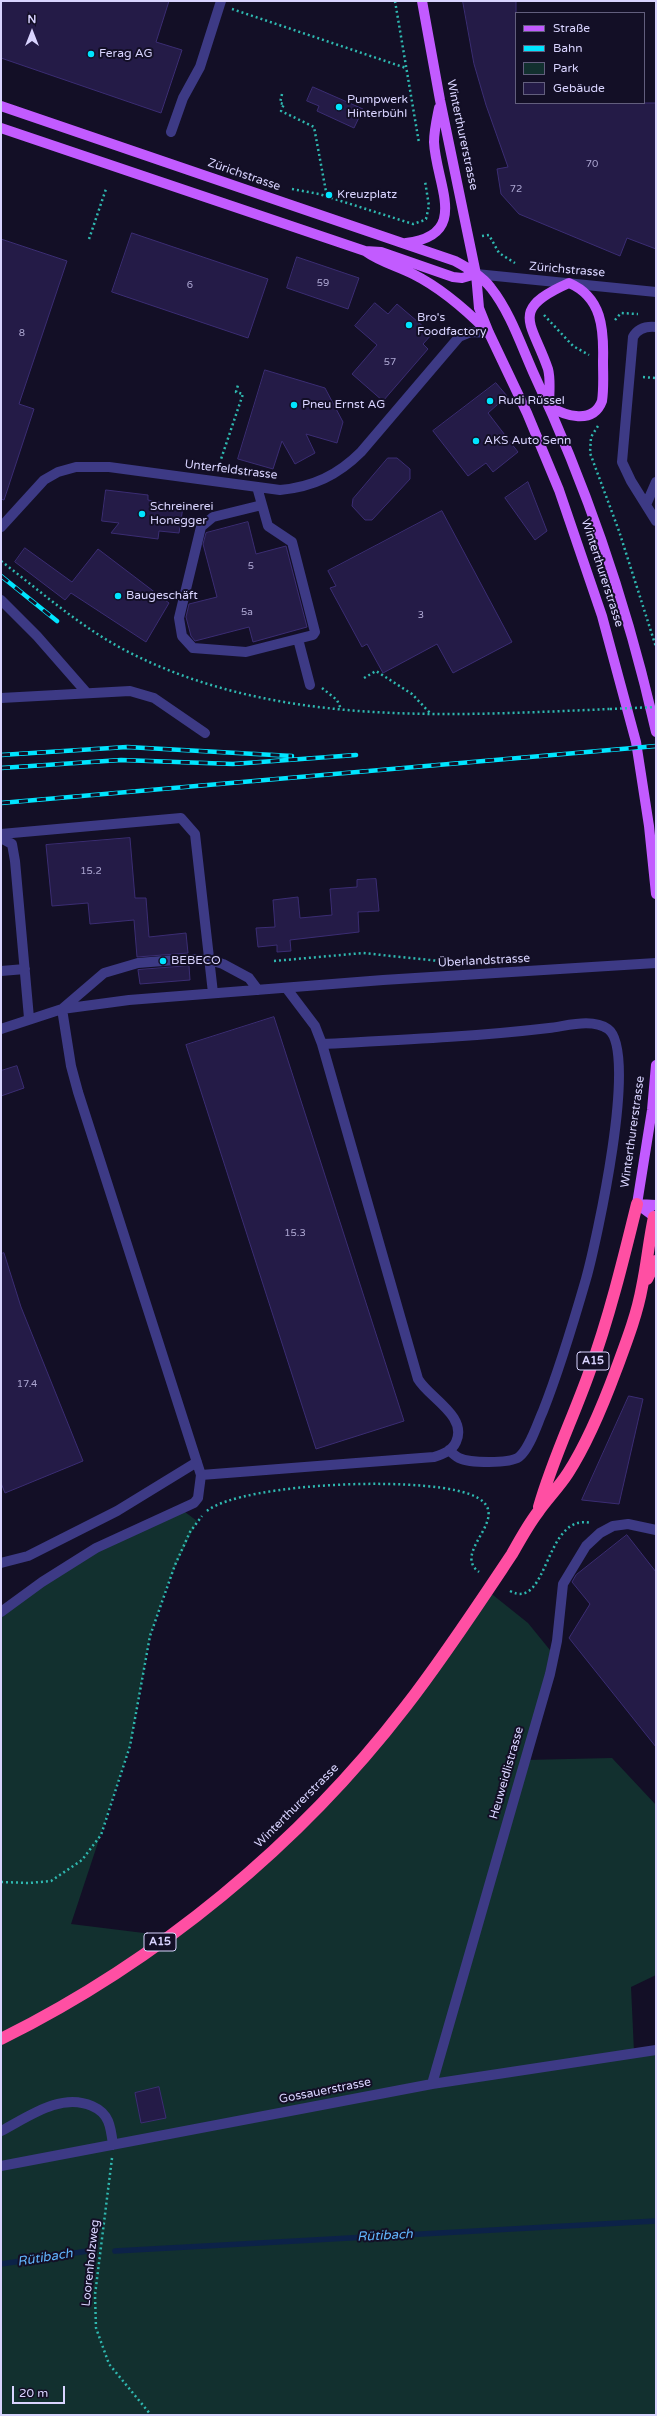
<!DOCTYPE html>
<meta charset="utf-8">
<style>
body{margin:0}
#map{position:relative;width:657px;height:2416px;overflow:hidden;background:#130f26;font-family:"Varela Round",sans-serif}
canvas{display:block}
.frame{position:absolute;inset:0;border:2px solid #d9d4ff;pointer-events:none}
.legend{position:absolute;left:515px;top:12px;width:130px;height:92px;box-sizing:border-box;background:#130f26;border:1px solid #625e7d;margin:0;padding:5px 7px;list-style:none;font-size:12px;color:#d9d4ff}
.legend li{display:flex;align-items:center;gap:8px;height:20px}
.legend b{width:20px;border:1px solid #625e7d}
.north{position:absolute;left:12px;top:12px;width:40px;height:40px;-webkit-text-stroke:3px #130f26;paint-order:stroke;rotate:0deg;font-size:11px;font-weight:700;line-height:16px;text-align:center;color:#d9d4ff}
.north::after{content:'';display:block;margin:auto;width:14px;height:18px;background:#d9d4ff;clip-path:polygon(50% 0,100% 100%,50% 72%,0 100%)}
.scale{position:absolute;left:12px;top:2386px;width:53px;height:18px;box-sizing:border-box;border:2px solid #d9d4ff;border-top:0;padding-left:5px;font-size:12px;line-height:14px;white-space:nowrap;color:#d9d4ff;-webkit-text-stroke:3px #130f26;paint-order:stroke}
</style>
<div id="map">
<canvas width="657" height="2416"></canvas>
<div class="frame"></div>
<ul class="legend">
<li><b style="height:5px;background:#c25bff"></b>Straße</li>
<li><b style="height:5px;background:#00e5ff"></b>Bahn</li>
<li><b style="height:11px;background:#12302f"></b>Park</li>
<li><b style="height:11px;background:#241b47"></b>Gebäude</li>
</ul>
<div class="north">N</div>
<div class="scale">20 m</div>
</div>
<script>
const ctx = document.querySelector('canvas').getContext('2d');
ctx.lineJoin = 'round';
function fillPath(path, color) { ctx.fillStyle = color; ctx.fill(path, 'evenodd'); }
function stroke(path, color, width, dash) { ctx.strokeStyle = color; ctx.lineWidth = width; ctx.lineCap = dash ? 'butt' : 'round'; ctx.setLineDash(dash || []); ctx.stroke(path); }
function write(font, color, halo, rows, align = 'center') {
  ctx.font = font + ' "Varela Round",sans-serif'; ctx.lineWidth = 4; ctx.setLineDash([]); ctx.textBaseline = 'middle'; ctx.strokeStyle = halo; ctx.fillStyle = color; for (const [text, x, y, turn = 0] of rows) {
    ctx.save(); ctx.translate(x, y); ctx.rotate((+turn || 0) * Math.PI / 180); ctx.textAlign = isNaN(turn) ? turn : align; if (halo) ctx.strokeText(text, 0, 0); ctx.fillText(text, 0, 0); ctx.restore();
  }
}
fillPath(new Path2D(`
 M181 1509 197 1521 169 1580 150 1636 130 1746 71 1924 168 1936 201 1911 342 1782 488 1591 528 1623 554 1655 525 1760 612 1758 656 1805V1975L631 1987 634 2052 656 2050V2415H1V1612L68 1565Z`), '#12302f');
stroke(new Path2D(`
 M115 2251 656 2221
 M1 2264 88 2251`), '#0c2248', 5.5);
const building = new Path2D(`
 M1 1H169L156 42 182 50 161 113 1 58Z
 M463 1H516V103H656V249L627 238 620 256 519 214 501 194 497 169 508 167 486 105 474 64Z
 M313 87 363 109 354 128 317 111 319 106 307 101Z
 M132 233 268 279 248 338 112 292Z
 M1 239 67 261 19 404 34 409 4 500 1 499Z
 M297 257 359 278 348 309 287 288Z
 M375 303 388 314 397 304 432 334 423 344 428 349 383 401 352 374 377 345 355 326Z
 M265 370 325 388 343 422 337 443 306 434 315 453 295 464 282 441 273 469 238 459Z
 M496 383 507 396 488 413 518 452 493 472 486 463 468 476 433 431Z
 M388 458H397L410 469V479L372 520H365L352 506 353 499Z
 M528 482 547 531 535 540 505 498Z
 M106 490 148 495V500L183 507 179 533 159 531 158 539 111 533 119 523 102 521Z
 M442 511 512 642 453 673 437 644 383 673 367 644 362 647 330 588 336 586 328 571Z
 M248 522 256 554 286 546 307 627 253 642 249 627 195 641 191 636 186 617 189 604 217 597 203 544 206 533Z
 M25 548 72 582 98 549 169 603 146 642 71 593 65 600 15 562Z
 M130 838 135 898H146L149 937 186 933 188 953 137 957 134 920 90 924 88 903 52 906 46 845Z
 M376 879 379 911 358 912 359 932 290 940 291 951 277 952V945L258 947 256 928 275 927 273 900 298 897 300 918 332 915 330 889 357 887V880Z
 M189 966 190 980 140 984 138 970Z
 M274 1017 404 1421 316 1449 186 1045Z
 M17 1066 24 1088 1 1096V1071Z
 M4 1253 21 1307 83 1461 5 1493 1 1483V1254Z
 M629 1396 643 1399 619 1504 582 1500Z
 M627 1535 656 1572V1747L569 1638 590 1604 572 1582 576 1575Z
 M159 2087 166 2118 141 2123 135 2093Z`);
fillPath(building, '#241b47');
stroke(building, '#3b2d73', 1);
stroke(new Path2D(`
 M395 1 419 143
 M232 9 406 68
 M282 94 280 103 284 104 281 111 314 127 327 197
 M292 189 319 194 413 224 422 221 426 219 429 206 425 181
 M482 236 489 235 499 253 515 263
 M89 239 106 189
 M544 315 573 346 589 355
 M615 320 621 313 638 314
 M643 377 656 378
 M598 426 591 437 590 453 619 531 656 647
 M218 468 243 394 236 392 238 385
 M1 561C40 591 76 623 119 647 269 728 445 716 610 709
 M364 678 376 671 412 694 430 713
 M322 688 337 700 341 709
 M274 961 363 953 439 961
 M207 1511C242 1482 439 1474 478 1498 512 1518 451 1552 479 1572
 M510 1591C549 1612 544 1512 591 1523
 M1 1882 29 1883 51 1881 82 1860 101 1835 130 1746 150 1636 175 1565 190 1532 202 1516
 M112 2158 95 2295 96 2328 109 2364 151 2415`), '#2fb8b0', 2.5, [2, 3]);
stroke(new Path2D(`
 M171 132 183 98 200 67 221 1
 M476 274 656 292
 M656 327C646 326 638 328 633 337L622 462 631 481 656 521
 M257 487 268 526 292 542 315 632 313 635 246 652 193 648 182 636 179 618 201 527 213 517 262 505
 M646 505 656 482
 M1 527 44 480 58 472 76 467H109L280 490C313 487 338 475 361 452L459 337 471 332 489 333
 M1 600 37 636 86 692
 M298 639 310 685
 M1 698 130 691 154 698 205 733
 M1 834 181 818 195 834 213 993
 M1 838 12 844 15 861 29 1018
 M1 971 25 969
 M1 1029 62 1009 104 973 138 963 188 959 210 960 223 964 249 978 258 990
 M322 1044C398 1040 473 1037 549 1028 567 1026 592 1018 608 1029 639 1051 596 1243 586 1279 573 1324 560 1368 543 1411 537 1424 530 1448 519 1457 509 1464 469 1463 459 1458 455 1456 452 1453 449 1450
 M201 1475 434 1457C443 1454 452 1451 456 1442 468 1416 429 1398 418 1379L322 1044 315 1026 287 989
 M1 1563 28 1556 117 1511 197 1462
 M1 1612 42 1582 96 1548 194 1503 198 1498 201 1475 78 1092 71 1066 62 1009 129 1000 383 980 656 963
 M432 2084 550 1674 557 1641 563 1584 586 1546 600 1533 613 1526 628 1524 656 1530
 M1 2131C28 2117 61 2092 92 2106 99 2109 105 2114 108 2121 111 2128 112 2137 113 2145
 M1 2166 432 2084 656 2050`), '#3d3a85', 10);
stroke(new Path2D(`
 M422 1 440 100 476 274 479 308 489 333 527 413 559 490 602 616 636 742 649 826 656 894
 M1 106 455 261C468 268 482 276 491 288 510 312 521 345 533 372 587 487 628 608 656 732
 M1 128 365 251 381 252 453 277 462 278 476 274
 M406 243C471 235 436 185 434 142 434 131 437 118 439 108
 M365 251C380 262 397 266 413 274 441 288 464 308 486 330
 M569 283C602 297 604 329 603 361 603 374 604 388 602 401 593 425 565 416 549 406 549 395 551 380 548 369 532 322 508 310 569 283Z
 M637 1204 652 1110 656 1065
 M637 1204 656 1218
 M637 1204 656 1205`), '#c25bff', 10);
stroke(new Path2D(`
 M647 1279 656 1261
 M539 1507C552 1461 573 1418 589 1373 609 1318 623 1261 637 1204
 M1 2039C158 1961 299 1845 406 1706 444 1657 478 1605 512 1554 520 1540 528 1525 538 1512 547 1499 559 1487 568 1473 588 1442 603 1405 616 1370 626 1343 637 1315 642 1287 647 1264 649 1240 654 1217`), '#ff4fa3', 12);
const rail = new Path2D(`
 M1 576 57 621
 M1 755 127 747 292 756
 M1 768 121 760 233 764 356 755
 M1 803 656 746`);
stroke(rail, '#00e5ff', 4.5);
stroke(rail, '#130f26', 3, [9]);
stroke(new Path2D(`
 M610 709 656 707`), '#2fb8b0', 2.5, [2, 3]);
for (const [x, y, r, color] of [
 [91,54,4,"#00e5ff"],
 [339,107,4,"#00e5ff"],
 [329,195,4,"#00e5ff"],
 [409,325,4,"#00e5ff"],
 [490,401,4,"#00e5ff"],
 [294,405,4,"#00e5ff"],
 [476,441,4,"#00e5ff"],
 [142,514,4,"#00e5ff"],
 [118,596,4,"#00e5ff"],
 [163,961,4,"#00e5ff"]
]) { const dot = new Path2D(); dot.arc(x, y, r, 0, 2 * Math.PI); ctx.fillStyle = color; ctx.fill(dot); stroke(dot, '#130f26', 1.5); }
write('10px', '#aca6d1', null, [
 ["70",592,164],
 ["72",516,189],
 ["59",323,283],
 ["6",190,285],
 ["8",22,333],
 ["57",390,362],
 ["5",251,566],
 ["5a",247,612],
 ["3",421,615],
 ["15.2",91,871],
 ["15.3",295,1233],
 ["17.4",27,1384]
]);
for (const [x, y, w] of [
 [593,1361,32],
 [160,1942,32]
]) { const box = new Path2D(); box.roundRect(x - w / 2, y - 9, w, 18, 3); ctx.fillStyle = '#130f26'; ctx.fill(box); stroke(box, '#d9d4ff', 1); }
write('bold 11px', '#d9d4ff', null, [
 ["A15",593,1361],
 ["A15",160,1942]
]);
write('12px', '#d9d4ff', '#130f26', [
 ["Ferag AG",99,54],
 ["Pumpwerk",347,100],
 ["Hinterbühl",347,114],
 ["Kreuzplatz",337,195],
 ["Bro's",417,318],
 ["Foodfactory",417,332],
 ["Rudi Rüssel",498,401],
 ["Pneu Ernst AG",302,405],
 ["AKS Auto Senn",484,441],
 ["Schreinerei",150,507],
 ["Honegger",150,521],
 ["Baugeschäft",126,596],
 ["BEBECO",171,961]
], 'left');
write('12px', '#d9d4ff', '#130f26', [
 ["Winterthurerstrasse",462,135,78],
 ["Zürichstrasse",244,175,19],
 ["Zürichstrasse",567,270,5],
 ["Unterfeldstrasse",231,470,7],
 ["Winterthurerstrasse",602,573,72],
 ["Überlandstrasse",484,961,-3],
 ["Winterthurerstrasse",633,1132,-82],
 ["Heuweidlistrasse",507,1773,-74],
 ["Winterthurerstrasse",297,1806,-45],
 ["Gossauerstrasse",325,2091,-11],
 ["Loorenholzweg",91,2263,-84]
]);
write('italic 13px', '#62b6ff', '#130f26', [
 ["Rütibach",385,2236,-3],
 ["Rütibach",45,2258,-9]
]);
</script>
